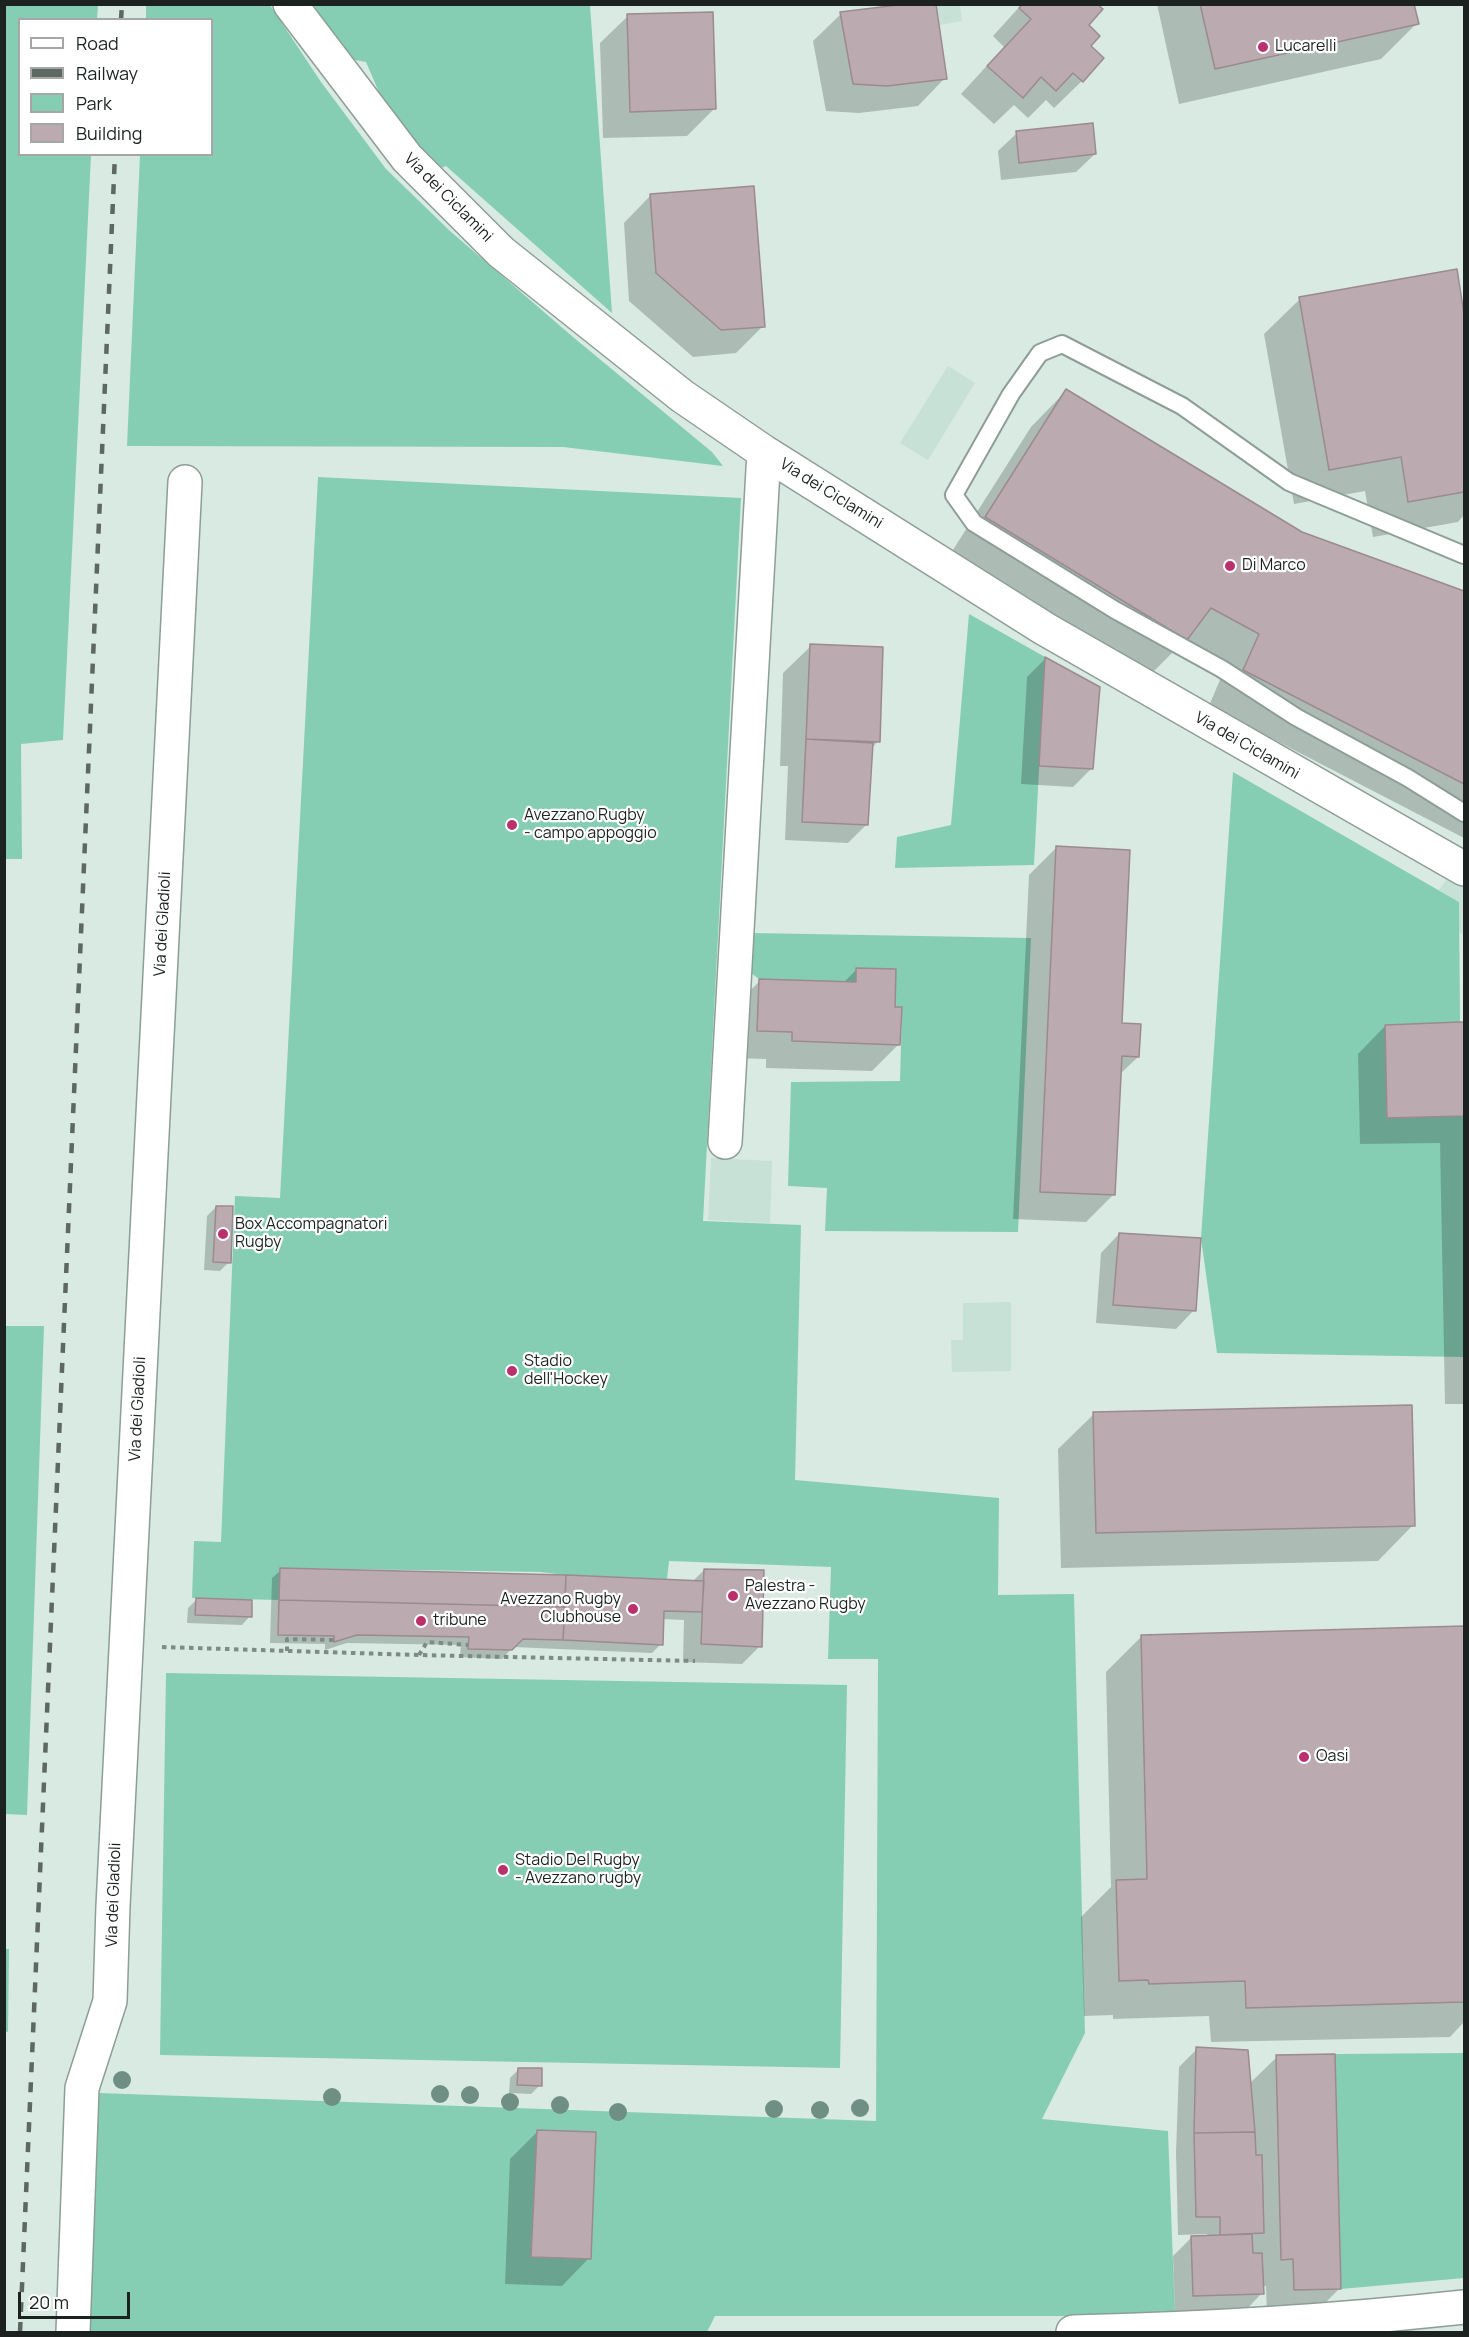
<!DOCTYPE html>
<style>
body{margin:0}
#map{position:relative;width:1469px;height:2337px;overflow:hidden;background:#d9eae3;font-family:Manrope,sans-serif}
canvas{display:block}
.frame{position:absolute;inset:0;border:6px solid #1b221f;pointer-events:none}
.legend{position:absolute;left:18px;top:18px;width:195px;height:138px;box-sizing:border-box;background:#fff;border:2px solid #a4a7a5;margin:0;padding:8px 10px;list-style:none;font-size:18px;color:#1b221f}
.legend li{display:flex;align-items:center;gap:12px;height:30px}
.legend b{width:30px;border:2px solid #a4a7a5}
.scale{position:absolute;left:18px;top:2292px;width:112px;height:27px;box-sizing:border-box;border:3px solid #1b221f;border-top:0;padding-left:8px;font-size:18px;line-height:21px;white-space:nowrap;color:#1b221f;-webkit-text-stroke:4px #fff;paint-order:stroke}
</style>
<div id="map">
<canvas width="1469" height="2337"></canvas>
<div class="frame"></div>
<ul class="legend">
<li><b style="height:8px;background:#fff"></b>Road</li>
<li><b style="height:8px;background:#5d6863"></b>Railway</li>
<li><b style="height:16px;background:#85ceb4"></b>Park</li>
<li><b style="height:16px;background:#bbaaaf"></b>Building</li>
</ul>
<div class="scale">20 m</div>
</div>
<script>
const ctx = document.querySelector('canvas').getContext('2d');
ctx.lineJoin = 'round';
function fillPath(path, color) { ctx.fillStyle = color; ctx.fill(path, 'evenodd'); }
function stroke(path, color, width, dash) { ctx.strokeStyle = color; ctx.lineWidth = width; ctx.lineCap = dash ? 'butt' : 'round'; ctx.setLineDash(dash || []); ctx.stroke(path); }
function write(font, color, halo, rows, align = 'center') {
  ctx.font = font + ' Manrope,sans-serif'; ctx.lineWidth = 4.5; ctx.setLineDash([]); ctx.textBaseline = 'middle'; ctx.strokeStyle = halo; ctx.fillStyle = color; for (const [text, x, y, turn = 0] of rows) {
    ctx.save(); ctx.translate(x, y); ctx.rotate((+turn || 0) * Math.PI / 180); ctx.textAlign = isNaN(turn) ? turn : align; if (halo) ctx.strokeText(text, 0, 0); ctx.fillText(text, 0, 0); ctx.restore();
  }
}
fillPath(new Path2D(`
 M937 5H960L962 21 940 25Z
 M948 366 975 383 928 460 900 443Z
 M1449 876 1464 885V936L1459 932V902L1439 890Z
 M711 1158 772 1161 770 1223 708 1220Z
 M1011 1302V1371L952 1372 951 1340H963V1303Z`), '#c7e1d7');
fillPath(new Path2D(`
 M4 5H98L97 19 20 20V154L91 155 63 740 21 744 22 859H4Z
 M270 5 321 82 386 169 450 231 573 337 712 452 723 466 563 447 127 446 140 155 212 154V20L146 19V5Z
 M314 5H590L612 313 446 166 437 170 390 118 366 62 344 58Z
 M318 477 741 498 703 1221 801 1225 795 1480 999 1498 998 1595 1074 1594 1085 2033 1042 2119 1168 2131 1175 2316H715L707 2332H86L99 2093 876 2121 878 1659H828L831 1567 669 1561 667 1579 566 1575 540 1572 281 1568 279 1600 192 1598 194 1541 221 1542 235 1196 280 1198Z
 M969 614 1045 657 1034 865 895 868 897 837 951 825Z
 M1233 772 1459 902 1460 1022 1385 1025 1387 1117 1464 1116V1357L1217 1353 1201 1238Z
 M752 933 1031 938 1018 1232 825 1231 827 1188 788 1186 791 1082 900 1081 902 1008 895 1007 896 970 856 968V982L759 979 751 973Z
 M5 1326H44L27 1815 4 1814Z
 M166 1673 847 1685 840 2068 160 2055Z
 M5 1949H9L8 2032 4 2031Z
 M1464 2053V2278L1341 2289 1335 2054Z`), '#85ceb4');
fillPath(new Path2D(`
 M1022 4H1095L1087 25 1089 46 1082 81 1054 108 1046 100 1028 118 1014 105 994 124 961 94 1004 47 993 36Z
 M1157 4H1413L1417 23 1381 59 1179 104Z
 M841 14 945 78 918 106 859 113 826 111 813 41Z
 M628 16 714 109 687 136 603 138 600 43Z
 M1017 133 1095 154 1076 172 1001 180 998 151Z
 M651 195 763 326 736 353 693 357 629 301 624 223Z
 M1455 271 1464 322V515L1458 522 1373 537 1365 491 1294 504 1264 334 1300 299Z
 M1066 391 1301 534 1464 593V838L1209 706 1224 670 1180 645 1150 675 951 553 1031 427Z
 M811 646 878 741 871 749 866 825 848 843 785 840 788 766H780L783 673Z
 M1045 659 1092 768 1073 787 1021 784 1027 677Z
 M1056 848 1120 1025 1138 1057 1119 1075 1113 1195 1086 1222 1013 1219 1029 875Z
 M856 970 894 1008 899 1044 872 1071 766 1068V1059L731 1058 732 1008 760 981 843 983Z
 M1464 1024V1404H1445L1440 1143 1360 1144 1358 1054 1385 1026Z
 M216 1207 229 1262 220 1271 204 1270 207 1216Z
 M1119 1234 1194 1310 1176 1329 1096 1323 1101 1253Z
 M1094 1414 1413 1525 1378 1561 1061 1568 1058 1449Z
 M281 1570 692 1582 704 1570 760 1646 742 1664 683 1662 684 1620 662 1619 661 1644 652 1653 513 1647 502 1659 460 1657 461 1645 347 1643 325 1650V1644L270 1643 272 1578Z
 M197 1599 250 1616 242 1625 187 1623 188 1608Z
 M1464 1628V2022L1450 2037 1211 2042 1209 2016 1113 2019V2015L1084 2016 1081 1917 1111 1887 1106 1672 1142 1636Z
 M1197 2049 1249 2084 1277 2057 1339 2289 1312 2316 1267 2317 1266 2286H1262V2293L1244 2312 1175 2314 1173 2256 1191 2238 1208 2237 1207 2234 1178 2235 1176 2153 1179 2067Z
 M519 2069 540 2085 531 2094 509 2093 510 2078Z
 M538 2131 589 2258 562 2286 505 2284 510 2159Z`), '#0003');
const building = new Path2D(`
 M906 4H936L947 79 887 86 853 84 840 12Z
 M1023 4H1097L1103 9 1089 25 1100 36 1091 46 1104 58 1083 82 1073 73 1056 91 1041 77 1023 98 987 66 1031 19 1019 8Z
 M1200 4H1414L1419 24 1215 69Z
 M713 12 716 109 630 112 627 14Z
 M1093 123 1096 154 1019 163 1016 131Z
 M754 186 765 327 721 330 656 273 650 194Z
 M1457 269 1464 314V492L1408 502 1401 457 1329 470 1299 297Z
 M1066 389 1302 532 1464 591V784L1243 670 1259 634 1211 608 1187 640 985 517Z
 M810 644 883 647 880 742 806 739Z
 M1045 657 1100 687 1093 769 1039 766Z
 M806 739 873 743 868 825 802 822Z
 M1056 846 1130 850 1122 1023 1141 1024 1139 1057 1122 1056 1115 1195 1040 1192Z
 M856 968 896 969 895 1007H902L900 1045 792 1041V1032L757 1031 759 979 856 982Z
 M1460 1022H1464V1116L1387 1118 1385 1025Z
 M216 1206H233L231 1263 213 1262Z
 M1119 1233 1201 1238 1196 1311 1113 1305Z
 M1412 1405 1415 1526 1096 1533 1093 1412Z
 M280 1568 566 1575 565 1607 279 1600Z
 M704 1569 764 1570 762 1647 701 1644Z
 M566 1575 704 1581 702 1612 664 1611 663 1645 563 1640Z
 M196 1598 252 1600V1617L195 1615Z
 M279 1600 565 1607 563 1640 523 1639 512 1650 468 1649 469 1637 357 1635 334 1642V1636L278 1635Z
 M1464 1626V2002L1246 2008 1245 1981 1149 1984 1148 1980 1119 1981 1116 1880 1147 1879 1141 1635Z
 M1196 2047 1248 2050 1255 2132 1194 2133Z
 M1335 2054 1341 2289 1294 2290 1293 2259 1281 2260 1276 2055Z
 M518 2068H542V2086L517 2085Z
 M537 2130 596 2132 591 2259 531 2257Z
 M1250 2132H1255L1256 2155H1262L1264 2233 1220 2235V2217H1196L1194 2133Z
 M1252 2234 1253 2253H1262L1264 2294 1193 2296 1191 2236Z`);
fillPath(building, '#bbaaaf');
stroke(building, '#9b8a8f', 1.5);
const service = new Path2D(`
 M1464 555 1289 482 1182 406 1062 344 1040 353 1011 394 954 495 974 523 1115 610 1222 669 1296 717 1408 778 1464 813`);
const minor = new Path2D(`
 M290 4 407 158 501 252 682 396 764 452 1045 629 1464 869
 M725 1142 764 452
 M73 2332 82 2088 110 2001 113 1906 185 482
 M1073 2332C1204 2329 1335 2321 1464 2307`);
stroke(service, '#8d9e97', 20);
stroke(minor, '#8d9e97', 36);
stroke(new Path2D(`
 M162 1647 418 1655 695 1661
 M287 1651V1639L334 1640
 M419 1655 427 1642 468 1645`), '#7e8a85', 4, [4.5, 4.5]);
stroke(service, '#fff', 16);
stroke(minor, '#fff', 33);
stroke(new Path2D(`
 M121 20 122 4
 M20 2332 115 154`), '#5d6863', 4.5, [10, 10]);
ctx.fillStyle = '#6f8f84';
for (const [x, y] of [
 [122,2080],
 [440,2094],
 [470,2095],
 [332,2097],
 [510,2102],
 [560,2105],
 [860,2108],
 [774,2109],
 [820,2110],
 [618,2112]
]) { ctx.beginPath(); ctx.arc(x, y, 9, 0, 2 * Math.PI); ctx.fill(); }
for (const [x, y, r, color] of [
 [1263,47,6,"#b9306c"],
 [1230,566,6,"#b9306c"],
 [512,825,6,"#b9306c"],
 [223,1234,6,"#b9306c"],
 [512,1371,6,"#b9306c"],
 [733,1596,6,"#b9306c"],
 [633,1609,6,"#b9306c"],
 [421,1621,6,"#b9306c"],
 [1304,1757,6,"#b9306c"],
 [503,1870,6,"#b9306c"]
]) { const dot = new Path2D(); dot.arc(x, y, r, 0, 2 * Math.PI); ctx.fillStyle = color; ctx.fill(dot); stroke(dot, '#fff', 2); }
write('16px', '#1b221f', '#fff', [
 ["Lucarelli",1275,47],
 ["Di Marco",1242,566],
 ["Avezzano Rugby",524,816],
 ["- campo appoggio",524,834],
 ["Box Accompagnatori",235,1225],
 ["Rugby",235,1243],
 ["Stadio",524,1362],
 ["dell'Hockey",524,1380],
 ["Palestra -",745,1587],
 ["Avezzano Rugby",745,1605],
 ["Avezzano Rugby",621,1600,"right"],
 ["Clubhouse",621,1618,"right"],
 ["tribune",433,1621],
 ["Oasi",1316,1757],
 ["Stadio Del Rugby",515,1861],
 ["- Avezzano rugby",515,1879]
], 'left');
write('16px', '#1b221f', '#fff', [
 ["Via dei Ciclamini",448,198,45],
 ["Via dei Ciclamini",831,494,32],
 ["Via dei Ciclamini",1247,746,30],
 ["Via dei Gladioli",163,924,-87],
 ["Via dei Gladioli",138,1409,-87],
 ["Via dei Gladioli",114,1895,-88]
]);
</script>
